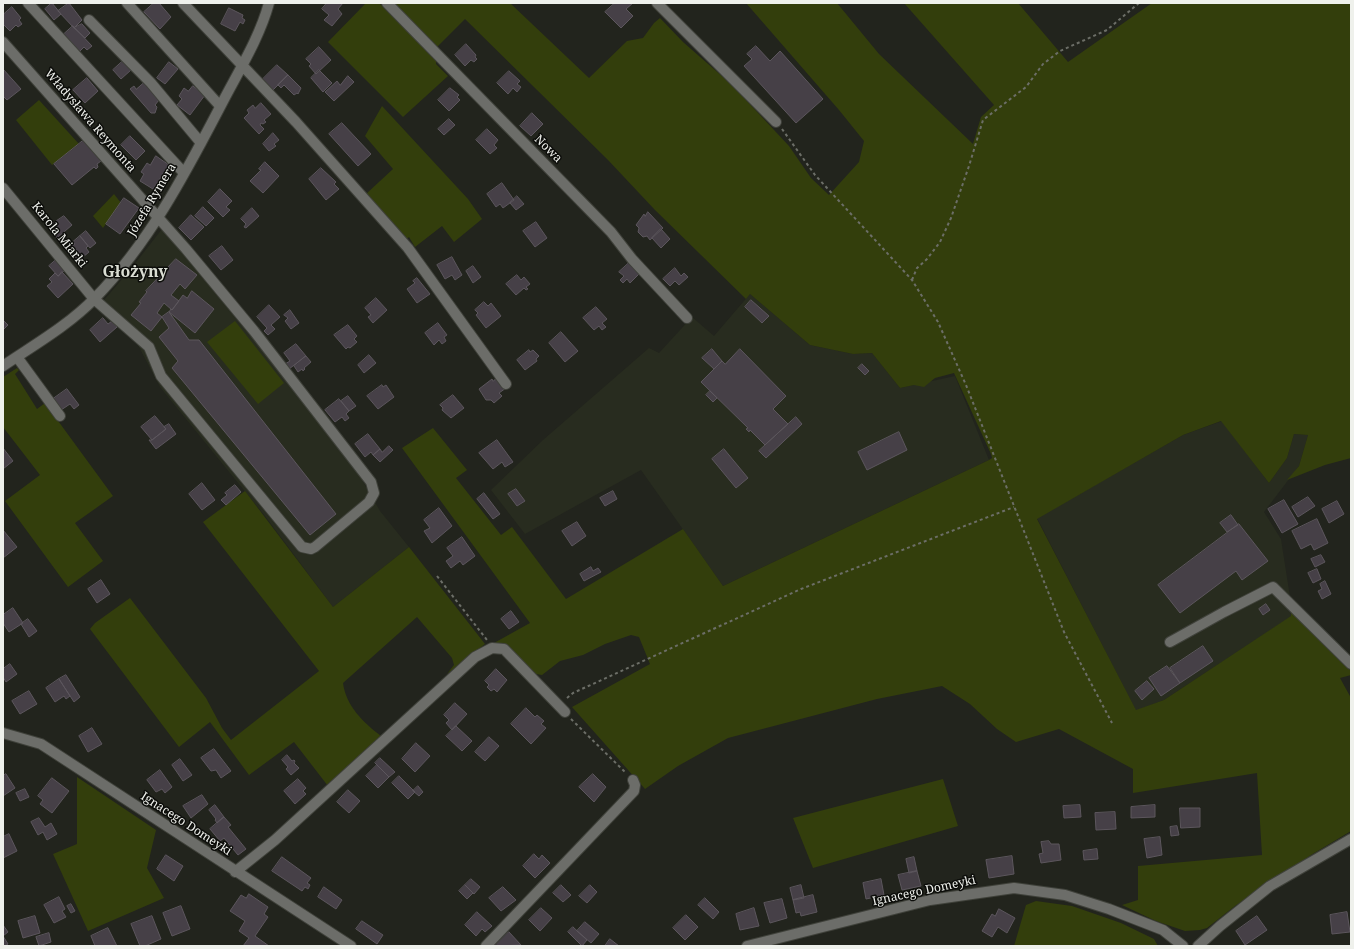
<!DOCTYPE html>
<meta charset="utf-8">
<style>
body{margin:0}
#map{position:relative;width:1354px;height:949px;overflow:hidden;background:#22241d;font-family:"Noto Serif",serif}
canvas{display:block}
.frame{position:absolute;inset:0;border:4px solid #eff1ec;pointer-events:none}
</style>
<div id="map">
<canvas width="1354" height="949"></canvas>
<div class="frame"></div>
</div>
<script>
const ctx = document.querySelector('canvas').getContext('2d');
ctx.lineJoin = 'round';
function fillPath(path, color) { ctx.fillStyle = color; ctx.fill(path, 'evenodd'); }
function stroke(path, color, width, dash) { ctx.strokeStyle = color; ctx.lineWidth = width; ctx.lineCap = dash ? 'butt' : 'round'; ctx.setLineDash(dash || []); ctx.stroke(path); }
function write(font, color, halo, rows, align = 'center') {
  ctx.font = font + ' "Noto Serif",serif'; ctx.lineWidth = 3; ctx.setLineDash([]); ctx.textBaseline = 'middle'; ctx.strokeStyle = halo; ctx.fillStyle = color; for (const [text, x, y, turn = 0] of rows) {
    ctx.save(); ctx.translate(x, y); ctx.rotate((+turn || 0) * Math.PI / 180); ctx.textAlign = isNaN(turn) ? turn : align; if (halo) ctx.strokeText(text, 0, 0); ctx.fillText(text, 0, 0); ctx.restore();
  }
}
fillPath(new Path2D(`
 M162 229 217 292 354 466 380 511 409 547 333 607 265 516 160 387 138 345 98 307 130 270Z
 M750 294 810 345 853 354 872 353 900 388 955 376 989 460 723 586 641 470 525 534 491 490 543 440 649 348 659 353 692 317 714 336Z
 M1222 421 1269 483 1287 458 1294 434 1308 435 1299 466 1264 512 1281 539 1290 597 1292 616 1164 700 1136 711 1037 518 1183 435Z`), '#282c1f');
fillPath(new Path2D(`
 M366 3H379L436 59V64L448 76 403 117 328 42Z
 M393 3H510L589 78 627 41 643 38 654 23 660 18 683 42 731 84 789 146 811 178 829 195 859 162 864 141 839 110 746 3H837L879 54 973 144 981 117 994 105 904 3H1018L1068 62 1152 3H1351V458L1325 465 1287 480 1299 466 1308 435 1294 434 1287 458 1269 483 1221 421 1183 435 1037 519 1136 710 1164 700 1291 616V610L1351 671V675L1340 678 1351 698V831L1311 855 1235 906 1207 928 1200 930 1185 931 1156 921 1122 905 1138 900V866L1262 855 1257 773 1133 793V769L1059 729 1016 742 997 729 970 704 942 686 877 699 728 738 678 766 645 789 572 707 650 664 639 637 631 635 605 644 583 655 560 661 542 675 536 674 506 646 494 643 530 623 402 448 433 428 467 470 456 478 501 535 512 527 566 599 683 529 723 586 989 460 992 458 991 454 954 373 935 378 924 387 914 385 900 388 872 353 853 354 810 345 750 294 746 299 655 210 608 160 465 19 437 47Z
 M39 100 79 144 52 165 16 120Z
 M382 106 468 199 482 219 454 242 442 226 415 247 409 237 404 241 366 194 393 169 365 136Z
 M114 194 121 203 103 228 93 216Z
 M235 321 284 383 258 404 207 342Z
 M17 368 19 370 15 374 37 409 45 403 113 496 75 523 103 561 68 587 5 501 40 475 3 427V377Z
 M245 491 333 607 409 547 485 644 447 674 454 665 452 658 417 617 343 683C346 706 363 722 381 736L328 786 294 742 249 775 210 722 179 747 90 629 95 623 130 598 206 698 222 728 231 740 319 671 203 522Z
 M77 777 156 830 147 868 164 898 88 931 53 854 77 844Z
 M943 779 958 826 813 868 793 818Z
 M1036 901 1072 906 1121 923 1154 939 1158 946H1014L1026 905Z`), '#333e0c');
const building = new Path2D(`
 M52 3 61 14 54 20 45 9Z
 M69 3 82 20 74 28 58 11Z
 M154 3H159L171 17 160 29 144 12Z
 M327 3H343L338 9 342 14 332 26 324 20 329 15 322 9Z
 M615 3H633L626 9 633 16 621 28 605 12Z
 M12 7 21 18 19 20 22 24 18 27 16 25 10 31 3 24V15Z
 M229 8 243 15 242 18 245 20 243 24 240 22 235 31 221 24Z
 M82 24 90 33 85 38 74 28Z
 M73 26 92 46 87 50 84 47 79 52 63 35Z
 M466 44 476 55 475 57 477 59 474 62 471 60 465 66 455 55Z
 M756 46 770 61 780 51 823 99 796 123 744 66 752 59 747 54Z
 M319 47 331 60 316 74 309 66 311 64 306 59Z
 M123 61 131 70 121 79 113 70Z
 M169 62 178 69 165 84 157 78Z
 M277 65 288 75 272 91 261 81Z
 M3 69 21 89 7 100 3 96Z
 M319 70 332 83 323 92 311 78Z
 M509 71 520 81 517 84 521 87 517 92 513 88 508 94 497 83Z
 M288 75 301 88 298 94 297 93 294 95 284 85 281 88 278 85Z
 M348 76 354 82 334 101 325 92 337 81 340 85Z
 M87 78 98 91 85 103 73 90Z
 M144 83 159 100 155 105 157 107 155 113H151L130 89 134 86 136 89Z
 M193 86 205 95 190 115 177 105 182 99 179 96 184 88 188 91Z
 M450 88 459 95 457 97 460 100 449 111 438 100Z
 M261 103 271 114 264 120 266 122 263 124 261 123 260 125 264 129 259 134 244 118 249 113 247 110 253 105 255 108Z
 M532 113 543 124 531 136 520 126Z
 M449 119 455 125 444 135 438 129Z
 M342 123 371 154 358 166 329 134Z
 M487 129 498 140 494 145 497 148 490 154 476 140Z
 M273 133 279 140 274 144 276 146 269 151 263 144Z
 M130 136 145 151 136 160 121 145Z
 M84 140 101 161 97 164 98 167 96 169 94 167 72 185 54 164Z
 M156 156 169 165 153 189 140 181 144 174 141 172 147 163 150 165Z
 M265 162 279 176 263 193 250 181 261 170 259 169Z
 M321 168 336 182 334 184 339 189 326 200 309 179Z
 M502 183 514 200 503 208 500 204 496 207 487 194Z
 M220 189 232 201 226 207 230 210 223 217 208 202Z
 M517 196 524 204 516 210 510 203Z
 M124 198 139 208 120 234 106 224Z
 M203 207 214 218 206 226 195 216Z
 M252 208 259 216 246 228 244 227 246 224 241 219Z
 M648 212 663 228 650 240 647 236 643 237 638 232 639 228 636 225 644 214 645 216Z
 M191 215 204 227 191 240 179 228Z
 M64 216 72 225 57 238 48 227Z
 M536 222 547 238 535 247 523 231Z
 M661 229 670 239 661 248 652 238Z
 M86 231 96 243 90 248 80 236Z
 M80 236 88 246 86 248 89 252 77 262 69 253 72 251 69 245 71 243 73 245 75 244 73 242Z
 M222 246 233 260 221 270 209 256Z
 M452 257 462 275 455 280 452 275 445 279 437 265Z
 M176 259 197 275 185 289 180 284 171 295 179 301 172 310 164 303 157 313 162 317 151 331 131 315 141 303 139 302 147 292 146 291Z
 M56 260 65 270 58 276 49 266Z
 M629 263 640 273 630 283 627 279 623 283 620 280 624 276 619 272Z
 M473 266 481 277 473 283 466 271Z
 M675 268 681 276 684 273 688 277 679 285 675 281 670 286 663 279Z
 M62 272 73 284 58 298 47 286 52 282 49 279 55 273 58 276Z
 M517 275 521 280 524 277 530 284 526 287 528 289 526 290 524 288 516 295 506 284Z
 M417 278 430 294 417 303 407 289 415 283 413 281Z
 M192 291 214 309 195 333 169 312 171 309 172 310 183 295 187 298Z
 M376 298 387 310 373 323 368 317 371 315 365 308Z
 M751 300 769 316 762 323 745 307Z
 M484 302 488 306 491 303 501 316 486 328 476 315 478 313 475 310Z
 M269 305 280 317 271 325 275 329 268 335 264 331 267 328 257 317Z
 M596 307 607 319 602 323 606 327 602 330 599 326 594 330 583 318Z
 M290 310 299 323 291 329 285 321 288 318 284 315Z
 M169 312 189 340H199L336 514 310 535 172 368 178 361 159 337 169 328 162 317Z
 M103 318 108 324 112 321 117 327 100 342 90 330Z
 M3 320 8 325 3 330Z
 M438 323 447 335 444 337 446 341 442 344 439 340 434 345 425 333Z
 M348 325 357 336 354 339 357 342 350 348 348 347 346 349 334 335Z
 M561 332 578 351 565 362 549 343Z
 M296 344 306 356 289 369 285 364 290 361 284 353Z
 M712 349 722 361 714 369 702 358Z
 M740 349 786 396 773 409 788 424 765 445 750 430 749 432 746 429 748 428 701 382 722 361 725 364Z
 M529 350 530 352 533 350 539 356 536 359 537 361 525 370 517 360Z
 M369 355 376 363 364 373 358 365Z
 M306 356 311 362 304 368 305 369 303 371 302 369 298 372 294 366Z
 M862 364 869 371 865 375 858 368Z
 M497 378 506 388 499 393 502 396 494 403 491 400H486L479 389 492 379 493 381Z
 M382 385 383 387 386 385 394 397 378 409 367 396Z
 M67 389 79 405 74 409 70 404 61 410 53 399Z
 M710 391 717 398 713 402 706 395Z
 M453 395 464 408 451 418 442 410 443 408 440 405Z
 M348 396 356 406 349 411 341 401Z
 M339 399 349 411 346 414 349 418 345 421 342 417 335 422 325 410Z
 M155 416 166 429 152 440 141 427Z
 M796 417 802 424 766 458 759 451Z
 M169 424 176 434 156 449 149 440H152L166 429 164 427Z
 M899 432 907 450 867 470 858 452Z
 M368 434 380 449 373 455 371 452 365 457 355 444Z
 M497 440 513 462 505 467 502 462 493 469 479 453Z
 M389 446 393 450 380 462 373 455 380 449 382 452Z
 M3 448 13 461 3 469Z
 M724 449 748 478 736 488 712 459Z
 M202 483 215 500 202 510 189 494Z
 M235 485 241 492 226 505 221 500 227 495 225 493Z
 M516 489 525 501 517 506 508 494Z
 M613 491 617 499 605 506 600 498Z
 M484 493 500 514 493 519 477 499Z
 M1308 497 1315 506 1298 517 1292 507Z
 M1284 500 1298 524 1282 533 1268 509Z
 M1337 501 1344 514 1329 523 1322 509Z
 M439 508 452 526 432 543 424 531 430 528 424 520Z
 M1231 515 1238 525 1227 532 1220 523Z
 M1317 519 1328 543 1314 550 1311 544 1301 549 1292 531Z
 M577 522 586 536 572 546 562 531Z
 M1239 524 1268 561 1242 580 1236 571 1180 613 1158 585Z
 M3 530 17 547 3 558Z
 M462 537 475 556 463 565 460 561 451 568 446 561 453 556 447 548Z
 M1321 555 1325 562 1315 567 1311 559Z
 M591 567 593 571 598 568 601 572 584 581 580 574Z
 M1317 569 1321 579 1313 583 1308 573Z
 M101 580 110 594 97 603 88 589Z
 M1325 581 1331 594 1322 599 1318 591 1322 589 1320 584Z
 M1266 604 1270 610 1263 615 1259 609Z
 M13 608 23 623 9 632 3 623V615Z
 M511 611 519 622 509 629 501 619Z
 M28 619 37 631 29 637 21 624Z
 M1203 646 1213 661 1180 683 1170 668Z
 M10 664 17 674 6 682 3 677V669Z
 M1167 666 1180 683 1161 696 1149 678Z
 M496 669 507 680 497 692 494 689 491 691 487 687 489 685 485 681Z
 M66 675 80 697 74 702 59 679Z
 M59 679 70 696 66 699 64 696 55 702 46 688Z
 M1147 681 1154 689 1142 700 1135 691Z
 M29 691 37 704 20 714 12 701Z
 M455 703 467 714 452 730 446 723 449 720 444 715Z
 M526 708 535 717 537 715 544 721 541 724 546 728 531 744 511 724Z
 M456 726 472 741 462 751 446 736Z
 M92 728 102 744 88 752 79 736Z
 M489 737 499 746 485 761 475 752Z
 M416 743 430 756 415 772 402 759Z
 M214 749 231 771 221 778 216 770 211 771 201 758Z
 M287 755 292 761 294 760 295 761 294 763 299 768 291 775 286 769 288 767 282 760Z
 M380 758 395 772 389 777 375 763Z
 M180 759 192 775 183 781 172 765Z
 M377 765 389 777 378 788 366 776Z
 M160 770 172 787 165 793 162 789 156 792 147 780Z
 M6 774 15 788 3 796V776Z
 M593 774 606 787 594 802 579 787Z
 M399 776 415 792 408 799 392 783Z
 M52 778 69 791 52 813 40 804 43 800 38 796Z
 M298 779 306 788 303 791 306 794 295 804 284 791Z
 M418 786 423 792 419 796 413 791Z
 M25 789 29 797 20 801 16 793Z
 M348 790 360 801 349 813 337 802Z
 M202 795 208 804 191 818 183 806Z
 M215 805 224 817 217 823 215 820 216 819 209 810Z
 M1080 805 1081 817 1064 818 1063 806Z
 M1155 805V817L1131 818V807Z
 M1180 808H1200V827L1181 828Z
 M1115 812 1116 829 1096 830 1095 813Z
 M224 817 231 825 228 827 246 849 238 855 224 838 220 841 210 829Z
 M39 818 45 827 51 823 57 834 47 840 43 832 38 835 31 822Z
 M1177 826 1179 835 1171 836 1170 827Z
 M9 834 17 851 3 858V837Z
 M1160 837 1162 855 1147 858 1144 839Z
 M1049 841 1051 844H1059L1061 860 1041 863 1039 854 1043 853 1041 842Z
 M1097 849 1098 859 1084 860 1083 851Z
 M534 854 539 859 542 855 550 863 535 878 523 866Z
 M166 855 183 866 174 881 157 869Z
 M1012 856 1014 874 989 878 986 860Z
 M282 857 311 878 307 883 310 885 308 889 305 887 302 891 272 871Z
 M914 857 917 871 909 873 906 859Z
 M917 871 921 886 902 890 898 875Z
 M471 879 480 887 474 894 465 885Z
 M881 879 884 895 866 899 863 883Z
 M465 885 473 893 467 899 459 891Z
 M561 885 571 895 563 902 553 893Z
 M590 885 597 892 587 903 579 896Z
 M801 885 804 898 793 900 790 888Z
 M324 887 342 900 336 909 318 897Z
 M503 887 516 900 501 911 489 898Z
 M249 894 268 907 264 914 268 917 255 936 269 946H243L249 938 239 931 245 921 230 911 241 895 246 898Z
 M813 895 817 912 801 916 800 912 796 913 793 900Z
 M59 897 65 909 62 911 66 917 54 923 44 905Z
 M705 898 719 912 713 919 698 905Z
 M782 899 787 918 770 923 764 903Z
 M71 904 75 911 71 913 67 906Z
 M181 906 190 929 172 936 163 913Z
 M541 908 552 918 540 931 529 920Z
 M754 908 759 926 740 930 736 914Z
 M999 909 1015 918 1007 933 998 927 992 937 982 931 992 914 995 916Z
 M477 912 492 926 485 932 482 929 476 936 465 925Z
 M1347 912 1350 932 1332 934 1330 915Z
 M686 915 698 927 685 940 673 928Z
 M35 916 40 933 23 938 18 921Z
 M152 916 161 939 145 946H140L131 924Z
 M1257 916 1267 930 1245 945 1236 931Z
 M362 921 383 935 377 944 356 929Z
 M585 922 599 934 591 943 577 931Z
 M3 925 8 932 3 936Z
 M573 927 587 940 582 946 568 932Z
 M108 928 117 946H95L91 936Z
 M509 932 521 945 497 946 496 945Z
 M49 933 51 942 39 946 36 937Z
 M3 936 8 944 5 946H3Z
 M610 939 619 946H605Z`);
fillPath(building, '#464047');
stroke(building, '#5c565d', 1);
const minor = new Path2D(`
 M28 3 184 173
 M127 3 220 106
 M183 3 296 122 408 248 506 384
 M387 3 611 232 632 259 687 318
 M657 3 776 122
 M89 20 151 83 201 143
 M3 42 186 249 254 331 371 482 374 493 369 502 315 547 311 549 302 547 161 376 149 347 94 299 3 188
 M17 357 60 416
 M3 366C34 345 69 325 95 298 148 244 184 176 219 109 236 75 259 40 269 3
 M1170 642 1224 612 1273 587 1351 664
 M3 733 41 744 351 946
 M235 872 275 840 475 657 492 648 504 649 565 712
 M486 946 634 791 635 785 633 780
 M747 946 930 900 1014 888 1065 895 1109 909 1163 930 1183 946
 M1198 946 1220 926 1270 886 1351 839`);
stroke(minor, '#3f413a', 12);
stroke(new Path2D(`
 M782 129 815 175 912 280 938 322 966 385 1064 632 1112 723
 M912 280 917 268 927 259 940 242 951 218 969 166 983 120 1026 87 1043 64 1060 51 1107 30 1139 3
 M437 576 487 640
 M567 698 573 693 801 589 1014 507
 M571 719 626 773`), '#6c6e67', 2, [3, 3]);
stroke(minor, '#6c6d69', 10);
write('12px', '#eff1ec', '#0c0d0a', [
 ["Władysława Reymonta",90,121,49],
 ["Nowa",548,149,45],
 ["Józefa Rymera",152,200,-59],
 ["Karola Miarki",59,235,51],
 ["Ignacego Domeyki",186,824,33],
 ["Ignacego Domeyki",924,891,-12]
]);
write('bold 16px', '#daddd3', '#0c0d0a', [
 ["Głożyny",135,272]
]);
</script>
